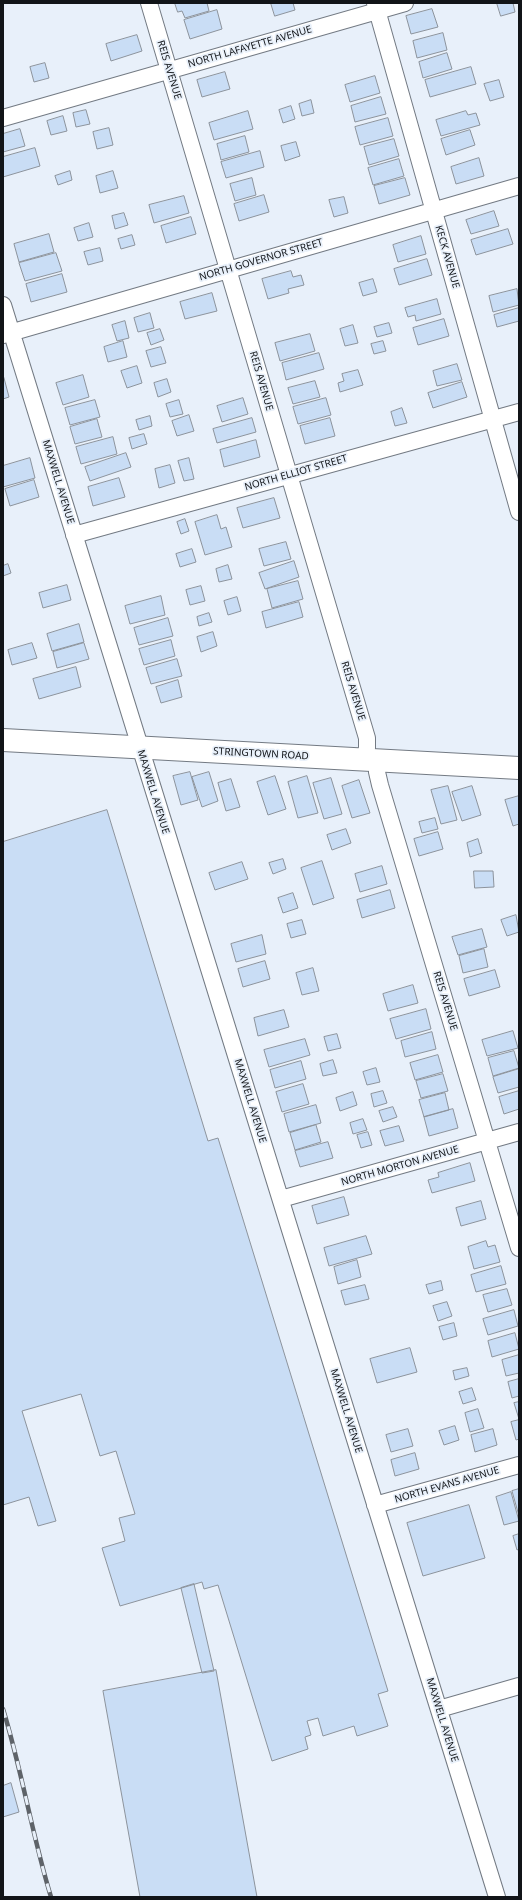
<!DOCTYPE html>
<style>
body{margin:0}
#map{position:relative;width:522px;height:1900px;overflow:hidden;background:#e8f0fa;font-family:"Noto Sans",sans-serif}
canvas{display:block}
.frame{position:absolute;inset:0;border:4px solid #111418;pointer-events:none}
</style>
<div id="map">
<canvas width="522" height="1900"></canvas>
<div class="frame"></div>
</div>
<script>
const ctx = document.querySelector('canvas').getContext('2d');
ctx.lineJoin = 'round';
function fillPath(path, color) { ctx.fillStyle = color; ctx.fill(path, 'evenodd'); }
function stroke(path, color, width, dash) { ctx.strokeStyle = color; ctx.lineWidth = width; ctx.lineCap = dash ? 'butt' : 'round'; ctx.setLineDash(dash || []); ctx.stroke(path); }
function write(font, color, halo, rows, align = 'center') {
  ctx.font = font + ' "Noto Sans",sans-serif'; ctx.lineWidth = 3.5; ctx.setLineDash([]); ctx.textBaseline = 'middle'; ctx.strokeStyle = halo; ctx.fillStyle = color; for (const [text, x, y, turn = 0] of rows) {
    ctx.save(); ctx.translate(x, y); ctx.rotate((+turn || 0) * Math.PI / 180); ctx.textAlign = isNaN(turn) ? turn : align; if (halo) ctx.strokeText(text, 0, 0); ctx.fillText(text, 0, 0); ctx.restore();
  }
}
const building = new Path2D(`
 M175 3H207L209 11 185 18 182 11 178 12Z
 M271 3H293L295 10 275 16Z
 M497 3H513L515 12 501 16Z
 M432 9 438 27 411 34 406 16Z
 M217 10 222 29 190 39 184 20Z
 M443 33 447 50 417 58 413 41Z
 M137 35 142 51 111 61 106 44Z
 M447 53 452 69 423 78 419 62Z
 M45 63 49 78 34 82 30 67Z
 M471 67 476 84 430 97 425 80Z
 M225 72 230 89 202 97 197 80Z
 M375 76 380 93 350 102 345 85Z
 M499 80 504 97 490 101 484 84Z
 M381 97 386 114 355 122 351 106Z
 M311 100 314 113 302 116 299 104Z
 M291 106 295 119 283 123 279 110Z
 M86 110 90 124 76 127 73 113Z
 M248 111 253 129 214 140 209 123Z
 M466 111 468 115 476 113 480 125 441 136 436 120Z
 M63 116 67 131 51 135 47 121Z
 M388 118 393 136 360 145 355 127Z
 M109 128 113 145 97 149 93 132Z
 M20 129 25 146 3 152V134Z
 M470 130 475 145 446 155 441 139Z
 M245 136 249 152 221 160 217 144Z
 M394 139 399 156 369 165 364 147Z
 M296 142 300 156 285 161 281 146Z
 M35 148 40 166 3 177V157Z
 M260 151 264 167 226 178 221 162Z
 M479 158 484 176 456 184 451 167Z
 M399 159 404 176 373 185 368 168Z
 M70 171 72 180 58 185 55 176Z
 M113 171 118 188 100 193 96 176Z
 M252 178 256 195 235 201 230 184Z
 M405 178 410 195 379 204 374 186Z
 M264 195 269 212 239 221 234 204Z
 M184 196 189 213 154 223 149 205Z
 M344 197 348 213 334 217 329 200Z
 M494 211 499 226 471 234 466 220Z
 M124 213 128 225 115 229 112 216Z
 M191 217 196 234 166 243 161 226Z
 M89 223 93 237 78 241 74 228Z
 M508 229 513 244 476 255 471 240Z
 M49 234 54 252 19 262 14 244Z
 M132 235 135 245 121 249 118 239Z
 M421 236 426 254 398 262 393 245Z
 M100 248 103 261 88 265 84 252Z
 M56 253 62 271 25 281 19 263Z
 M427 259 432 275 399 285 394 269Z
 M291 271 293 277 301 275 304 285 288 289 289 293 268 299 262 279Z
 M62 274 67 292 31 302 26 284Z
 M373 279 377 292 363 296 359 283Z
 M517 289 519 305 493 312 489 296Z
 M212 293 217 311 185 319 180 302Z
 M437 299 441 314 416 321 415 315 408 317 405 308Z
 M519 308V321L497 327 494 315Z
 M150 313 154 328 138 332 134 318Z
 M444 319 449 336 418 345 413 328Z
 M125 321 129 338 117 341 112 325Z
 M389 323 392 333 377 337 374 327Z
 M353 325 358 343 345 346 340 329Z
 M160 329 164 340 151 345 147 333Z
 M310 334 315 351 280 361 275 343Z
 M123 341 127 357 108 362 104 347Z
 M383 341 386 351 374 354 371 344Z
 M161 347 166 363 151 367 146 351Z
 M319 353 324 369 286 380 282 363Z
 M457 364 462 380 437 386 433 371Z
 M137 366 142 383 127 388 121 371Z
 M358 370 363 385 340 392 338 383 344 381 342 374Z
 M83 375 89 397 63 405 56 383Z
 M4 378 9 397 3 399V379Z
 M167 379 171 392 158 397 154 383Z
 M315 381 320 397 293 404 288 388Z
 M462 382 467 397 433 408 428 393Z
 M243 398 248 414 222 422 217 406Z
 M326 398 331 415 298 424 293 407Z
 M95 400 100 417 70 425 65 408Z
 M179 400 183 414 170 417 166 404Z
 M402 408 407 423 395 426 391 412Z
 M189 415 194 431 177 436 172 421Z
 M150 416 152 426 139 430 136 420Z
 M252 418 256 432 217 443 213 429Z
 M330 418 335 436 305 444 300 426Z
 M97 419 102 437 75 444 70 427Z
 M144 434 147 444 132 449 129 438Z
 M113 437 117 454 81 464 76 447Z
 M256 440 260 457 224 467 220 450Z
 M126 453 131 467 90 481 85 467Z
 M30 458 35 478 3 487V466Z
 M189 458 194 479 184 481 178 461Z
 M170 465 175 483 159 488 155 469Z
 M119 478 125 497 93 506 88 487Z
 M34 480 39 497 10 506 5 489Z
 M274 498 280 518 243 528 237 508Z
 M217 515 221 529 226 527 232 547 205 555 195 522Z
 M185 519 189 531 181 534 177 522Z
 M286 542 291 559 264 566 259 549Z
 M192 549 196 562 180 567 176 554Z
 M294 561 299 577 265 589 259 573Z
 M8 564 11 573 3 576V566Z
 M228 565 232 579 219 582 216 569Z
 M298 581 303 599 272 608 267 589Z
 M67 585 71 600 43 608 39 593Z
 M201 586 205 601 190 605 186 590Z
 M161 596 165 615 130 624 125 606Z
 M237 597 241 611 228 615 224 601Z
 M299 602 303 617 266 628 262 612Z
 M209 613 212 622 199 626 197 617Z
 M168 618 173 636 139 645 134 628Z
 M79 624 84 642 52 651 47 634Z
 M213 632 217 646 201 652 197 637Z
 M171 640 175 656 144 665 139 649Z
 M32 643 37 658 12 665 8 650Z
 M84 643 89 659 57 668 53 652Z
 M177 659 182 676 151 684 146 668Z
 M76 667 81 687 39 699 33 679Z
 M178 680 182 697 161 703 156 687Z
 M190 772 198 800 181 805 173 776Z
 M209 772 218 801 202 807 192 777Z
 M275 776 286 809 268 815 257 782Z
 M307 776 318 813 298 818 288 782Z
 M331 778 342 814 324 819 313 783Z
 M231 779 240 807 226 811 218 783Z
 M359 780 370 813 352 818 342 786Z
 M448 786 457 820 441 824 431 790Z
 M472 786 481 815 462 821 452 792Z
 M519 796V824L513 826 505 800Z
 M107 810 208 1141 218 1138 388 1691 378 1694 388 1726 357 1736 354 1726 323 1736 318 1718 307 1721 311 1735 305 1737 308 1749 272 1761 218 1585 204 1589 202 1582 120 1606 102 1548 125 1541 119 1518 135 1514 116 1451 100 1456 81 1394 22 1411 56 1521 38 1526 29 1497 3 1505V842Z
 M435 818 438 829 422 833 419 822Z
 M346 829 351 843 332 850 327 835Z
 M438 832 443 849 419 856 414 839Z
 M478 839 482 853 470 857 467 843Z
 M283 859 286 869 273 874 269 863Z
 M322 861 334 898 313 905 301 868Z
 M242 862 248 879 215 890 209 873Z
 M382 866 387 884 360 892 355 874Z
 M474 871H493L494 887 475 888Z
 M390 890 395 908 362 918 357 900Z
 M293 893 298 908 283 913 278 898Z
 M516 915 519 932 507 936 501 920Z
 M302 920 306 934 291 938 287 924Z
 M482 929 487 947 458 955 452 937Z
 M262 935 266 954 236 962 231 944Z
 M484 949 488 967 463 973 459 956Z
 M265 961 270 979 243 987 238 969Z
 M313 968 319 991 302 995 296 973Z
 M495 970 500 987 469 996 464 979Z
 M413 985 418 1003 388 1011 383 994Z
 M426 1009 431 1029 396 1039 390 1019Z
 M284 1010 289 1027 258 1036 254 1018Z
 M513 1031 518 1048 487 1056 482 1040Z
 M432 1032 436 1049 405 1057 401 1041Z
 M337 1034 341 1048 328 1051 324 1037Z
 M305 1039 310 1055 269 1067 264 1050Z
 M514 1051 519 1068 493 1076 488 1058Z
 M438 1055 443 1072 415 1080 410 1063Z
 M333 1060 337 1073 323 1076 320 1064Z
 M301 1061 306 1079 275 1088 270 1070Z
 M376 1068 380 1082 367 1085 363 1072Z
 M519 1069V1087L498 1093 493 1077Z
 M443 1074 448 1091 421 1098 416 1081Z
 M303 1084 309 1104 282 1112 276 1092Z
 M383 1091 387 1103 374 1107 371 1094Z
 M519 1091V1109L504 1114 499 1097Z
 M353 1092 357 1105 340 1111 336 1098Z
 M445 1093 449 1110 424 1117 419 1100Z
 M316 1105 321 1123 289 1132 284 1114Z
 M393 1107 397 1117 383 1122 379 1111Z
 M453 1109 458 1128 429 1136 424 1117Z
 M363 1119 367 1130 353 1134 350 1123Z
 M316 1125 321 1142 295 1150 290 1133Z
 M399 1126 404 1141 385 1146 380 1131Z
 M368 1132 372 1145 361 1148 357 1135Z
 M328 1142 333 1158 300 1167 295 1151Z
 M470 1163 475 1181 432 1193 428 1180 439 1177 438 1173Z
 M344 1197 349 1215 317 1224 312 1206Z
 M481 1201 486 1219 461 1226 456 1208Z
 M366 1236 372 1254 329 1266 324 1248Z
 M486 1241 488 1247 495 1245 500 1262 474 1269 468 1247Z
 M357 1260 361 1277 338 1284 334 1267Z
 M501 1266 506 1284 476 1292 471 1275Z
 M441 1281 443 1290 429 1294 426 1285Z
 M365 1285 369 1299 345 1305 341 1291Z
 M507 1289 512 1305 488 1312 483 1295Z
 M447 1302 452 1316 438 1321 433 1306Z
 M514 1310 518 1326 488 1335 483 1319Z
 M454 1323 457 1336 443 1340 439 1327Z
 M515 1333 519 1349 492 1357 488 1341Z
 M410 1348 417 1372 377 1383 370 1359Z
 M519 1355V1373L506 1376 502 1360Z
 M467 1368 469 1376 455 1380 453 1371Z
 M519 1379V1396L512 1398 508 1382Z
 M472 1388 476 1400 463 1404 459 1392Z
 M519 1402V1419L514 1403Z
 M478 1409 484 1428 470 1432 465 1413Z
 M519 1420V1439L516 1440 511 1422Z
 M455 1426 459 1440 444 1445 439 1431Z
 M408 1429 413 1446 391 1452 386 1435Z
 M493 1429 497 1445 475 1452 471 1435Z
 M415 1453 419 1469 395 1476 391 1460Z
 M519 1489V1516L512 1491Z
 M511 1492 519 1521 504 1525 496 1497Z
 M469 1505 485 1558 423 1576 407 1523Z
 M519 1534V1549L517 1550 513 1536Z
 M194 1584 214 1671 202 1673 181 1588Z
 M216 1670 257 1897H140L103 1691Z
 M11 1783 19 1812 3 1817V1786Z`);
fillPath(building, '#c9ddf5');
stroke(building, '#8c939c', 1);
const minor = new Path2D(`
 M149 3 367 738V748L364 759
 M375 3 519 512
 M3 118 405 3
 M3 305 497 1897
 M3 335 519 186
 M74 535 519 412
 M389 760 379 764 377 772 380 785 519 1248
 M281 1199 519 1132
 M375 1505 519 1465
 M439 1709 519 1686`);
const secondary = new Path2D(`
 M3 740 519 768`);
stroke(minor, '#737a83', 18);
stroke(secondary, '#737a83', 24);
stroke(minor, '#fff', 16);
stroke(secondary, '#fff', 22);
const rail = new Path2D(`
 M3 1709C22 1771 32 1835 51 1897`);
stroke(rail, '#5e6369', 4.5);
stroke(rail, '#e8f0fa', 3, [9]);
write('10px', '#111418', '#e8f0fa', [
 ["NORTH LAFAYETTE AVENUE",250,47,-16],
 ["REIS AVENUE",169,70,73],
 ["KECK AVENUE",447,257,74],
 ["NORTH GOVERNOR STREET",261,260,-16],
 ["REIS AVENUE",261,381,74],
 ["NORTH ELLIOT STREET",296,473,-16],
 ["MAXWELL AVENUE",58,482,73],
 ["REIS AVENUE",353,691,73],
 ["STRINGTOWN ROAD",261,754,3],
 ["MAXWELL AVENUE",153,792,73],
 ["REIS AVENUE",445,1001,73],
 ["MAXWELL AVENUE",250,1101,73],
 ["NORTH MORTON AVENUE",400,1166,-16],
 ["MAXWELL AVENUE",346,1411,73],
 ["NORTH EVANS AVENUE",447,1485,-16],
 ["MAXWELL AVENUE",442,1720,73]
]);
</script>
